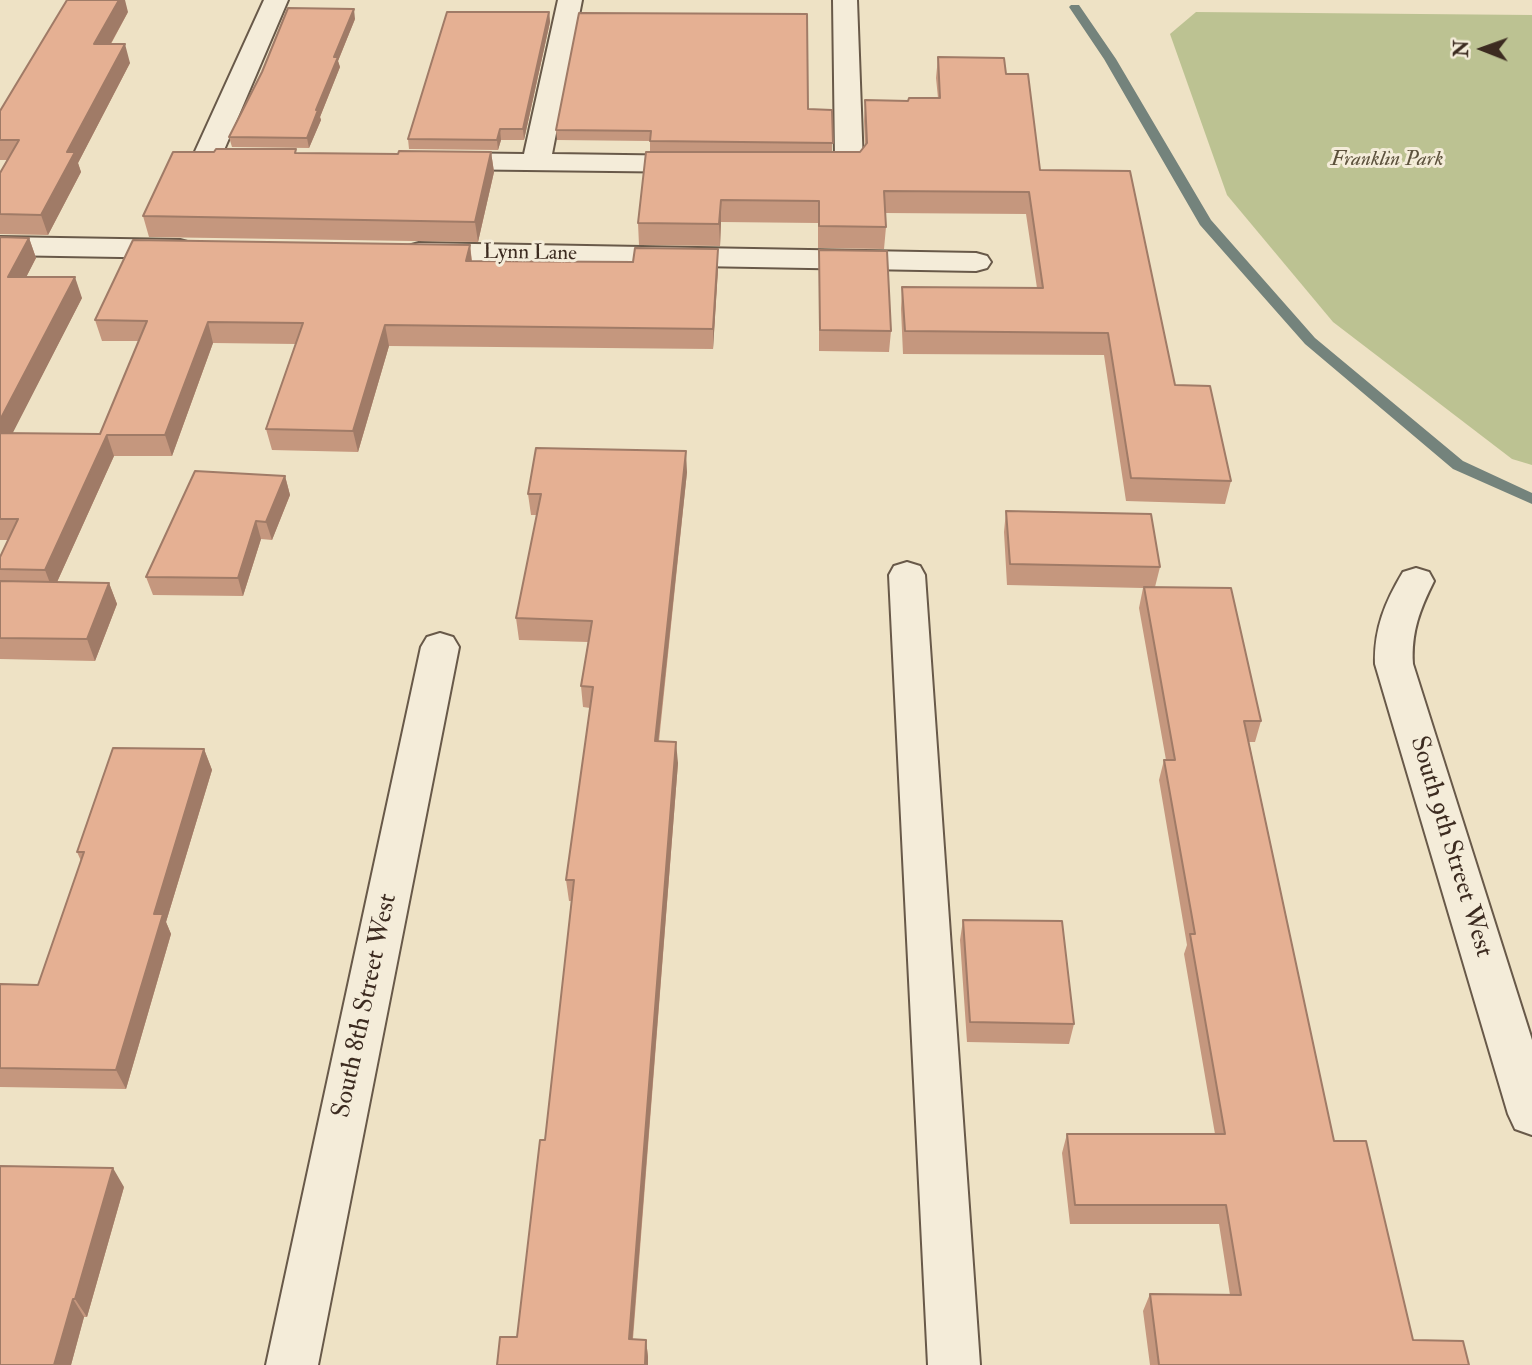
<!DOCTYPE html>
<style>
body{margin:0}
#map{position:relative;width:1532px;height:1365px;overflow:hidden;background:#eee2c5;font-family:"IM FELL Double Pica",serif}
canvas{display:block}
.north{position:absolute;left:1448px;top:14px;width:70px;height:70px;-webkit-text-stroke:5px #f4ecd9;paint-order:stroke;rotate:271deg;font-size:19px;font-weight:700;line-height:28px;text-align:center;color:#3c2b20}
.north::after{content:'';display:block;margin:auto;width:24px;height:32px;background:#3c2b20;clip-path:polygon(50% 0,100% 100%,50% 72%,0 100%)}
</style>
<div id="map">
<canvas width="1532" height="1365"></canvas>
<div class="north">N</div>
</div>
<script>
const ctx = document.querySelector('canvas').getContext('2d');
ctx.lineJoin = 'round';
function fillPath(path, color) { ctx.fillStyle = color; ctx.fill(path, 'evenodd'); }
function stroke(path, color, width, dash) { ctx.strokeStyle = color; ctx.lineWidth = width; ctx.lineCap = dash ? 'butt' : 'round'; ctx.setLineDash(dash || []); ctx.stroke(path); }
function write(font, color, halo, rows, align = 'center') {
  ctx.font = font + ' "IM FELL Double Pica",serif'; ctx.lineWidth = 6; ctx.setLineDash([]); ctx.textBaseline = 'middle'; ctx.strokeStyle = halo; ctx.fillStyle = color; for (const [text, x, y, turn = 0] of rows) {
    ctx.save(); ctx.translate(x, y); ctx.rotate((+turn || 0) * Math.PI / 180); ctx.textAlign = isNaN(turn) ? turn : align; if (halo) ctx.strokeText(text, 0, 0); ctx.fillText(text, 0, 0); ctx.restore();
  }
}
fillPath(new Path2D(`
 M1196 12 1532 15V465L1512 459 1333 322 1227 195 1170 34Z`), '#bcc292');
fillPath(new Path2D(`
 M1071 5H1079L1116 59 1211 220 1315 338 1463 461 1532 493V504L1453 469 1305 344 1200 225 1104 59 1069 7Z`), '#74837c');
const minor = new Path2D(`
 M264 0H288L224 150 261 152 265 158 261 164 251 166 196 164 192 158Z
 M558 0H582L552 154 696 156 706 158 710 164 706 170 696 172 441 169 431 167 427 161 431 155 441 153 524 154Z
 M833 0H857L863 165 859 171C840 176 817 176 798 171L794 165 798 159 835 157Z
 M0 237 180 240 191 243 195 249 191 255 180 258 0 255Z
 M419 243 976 253 987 256 991 262 987 268 976 271 419 261 408 258 404 252 408 246Z
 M907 562 920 566 925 575 980 1365H928L889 575 894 566Z
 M1416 568 1429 572 1434 581C1420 609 1411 632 1413 664L1532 1040V1135L1515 1129 1508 1114 1375 664C1374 629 1385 602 1403 572Z
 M440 633 453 637 459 647 318 1365H266L421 647 427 637Z`);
stroke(minor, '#685949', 4);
fillPath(minor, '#f4ecd9');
fillPath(new Path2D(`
 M128 12 111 44 130 63 78 163 81 172 48 235 0 234V173L8 160H0V111Z
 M549 12 550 22 524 140H501L498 150 409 149 408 139Z
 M355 19 338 61 340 67 320 117 321 120 309 148 232 147 229 137Z
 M938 57 1006 74 1040 170 1175 385 1231 481 1225 504 1126 501 1104 355 903 354 901 309 902 287 1037 288 1026 214 885 213 886 227 884 249 818 248V223L721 222 720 246 639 245 638 223 650 151V141L557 140 556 130 808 109 832 110V152H860L865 146 864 121 865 100 908 101 938 98 936 78Z
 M491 152 494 172 478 242 149 237 143 216 297 153 398 154Z
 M0 237 29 238 36 258 26 277 82 298 12 433 100 434 139 341H102L95 320 470 245 472 261 633 262 718 249V269L713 349 389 346 358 452 272 450 266 429 296 344 213 343 172 456H114L57 582 109 583 117 604 95 661 0 659V557L8 540H0Z
 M819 250 891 331 889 352 819 351Z
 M687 472 659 741 678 763 633 1339 646 1340 648 1357 517 1337 545 1140 572 901H569L566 880 590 708 583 707 581 686 588 642 519 640 516 618 537 515H531L528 494Z
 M285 476 290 495 272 540 261 539 243 596 153 595 146 577Z
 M1006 511 1160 567 1155 587 1261 721 1255 742H1249L1334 1141 1413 1340 1469 1365H1150L1143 1311 1150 1294 1230 1295 1219 1224H1070L1062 1153 1067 1134H1215L1184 954 1187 945 1159 780 1164 760H1166L1139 608 1143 588 1007 585 1004 532Z
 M204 749 212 770 166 922 171 934 126 1089 0 1087V984L38 985 81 861 77 852Z
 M963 920 1074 1024 1069 1044 967 1042 960 940Z
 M124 1187 87 1317H84L71 1365H0Z`), '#c5977e');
fillPath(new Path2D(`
 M119 0H125L128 12 100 63 94 44Z
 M354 9 355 19 338 61 340 67 320 117 321 120 309 148 307 138 334 57Z
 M549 12 550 22 524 140 523 129Z
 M125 44 130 63 78 163 81 172 48 235 41 215 67 152Z
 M500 129 501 140 498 150 497 140Z
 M491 152 494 172 478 242 475 222Z
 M721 200V222L720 246 719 224Z
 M29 238 36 258 16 297 8 277Z
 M470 245 472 265 466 261Z
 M718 249V269L713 349V329Z
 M75 277 82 298 2 454 0 449V420Z
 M208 322 213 343 172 456 165 435Z
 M385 325 389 346 358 452 353 431Z
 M107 435 114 456 53 591 45 570Z
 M686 451 687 472 656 762 655 741Z
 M285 476 290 495 272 540 266 522Z
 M256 521 261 539 243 596 238 578Z
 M109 583 117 604 95 661 87 639Z
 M676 742 678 763 631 1357 629 1339Z
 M204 749 212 770 166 922 171 934 126 1089 116 1070 154 914Z
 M113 1168 124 1187 87 1317 75 1299Z
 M73 1299 84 1317 71 1365H54Z
 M646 1340 648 1357V1365H645Z`), '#a07b67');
const building = new Path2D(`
 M67 0H119L94 44H125L67 152H75L41 215 0 214V173L19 140H0V111Z
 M288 8 354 9 334 57H338L316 110H318L307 138 229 137 262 72Z
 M447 12H549L523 129H500L497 140 408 139Z
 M579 13 807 14 808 109 832 110 833 143 650 141 651 131 556 130Z
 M938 57 1004 58 1006 74H1028L1040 170 1130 171 1175 385 1210 386 1231 481 1131 478 1108 333 905 331 902 287 1043 288 1029 192 884 191 886 227 819 226V201L721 200 719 224 638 223 646 152H860L867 143 865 100 908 101 909 98H940Z
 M216 149H296L295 153 398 154 399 151 491 152 475 222 143 216 173 152H214Z
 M0 237 29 238 8 277H75L0 420Z
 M133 240 470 245 466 261 633 262 635 248 718 249 713 329 385 325 353 431 266 429 303 323 208 322 165 435H107L45 570 0 569V557L18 519H0V433L100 434 147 321 95 320Z
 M819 250 887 251 891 331 820 330Z
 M536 448 686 451 655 741 676 742 629 1339 646 1340 645 1365H497L500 1337H517L540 1140H545L574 880H566L593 687 581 686 592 621 516 618 541 494H528Z
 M195 471 285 476 266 522 256 521 238 578 146 577Z
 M1006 511 1151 514 1160 567 1010 564Z
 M0 581 109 583 87 639 0 638Z
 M1144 587 1231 588 1261 721H1244L1334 1141H1366L1413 1340 1463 1341 1469 1365H1159L1150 1294 1241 1295 1226 1205H1075L1067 1134H1225L1190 934H1195L1164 760H1175Z
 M113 748 204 749 154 914H163L116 1070 0 1068V984L38 985 84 852H77Z
 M963 920 1062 921 1074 1024 970 1022Z
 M0 1166 113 1168 75 1299H73L54 1365H0Z`);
fillPath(building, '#e5b093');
stroke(building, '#a07b67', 2);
write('italic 21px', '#5c513c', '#f4ecd9', [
 ["Franklin Park",1387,160]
]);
write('21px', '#3c2b20', '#f4ecd9', [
 ["Lynn Lane",530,254,1]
]);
write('26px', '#3c2b20', '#f4ecd9', [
 ["South 9th Street West",1450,847,73],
 ["South 8th Street West",366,1006,-78]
]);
</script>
